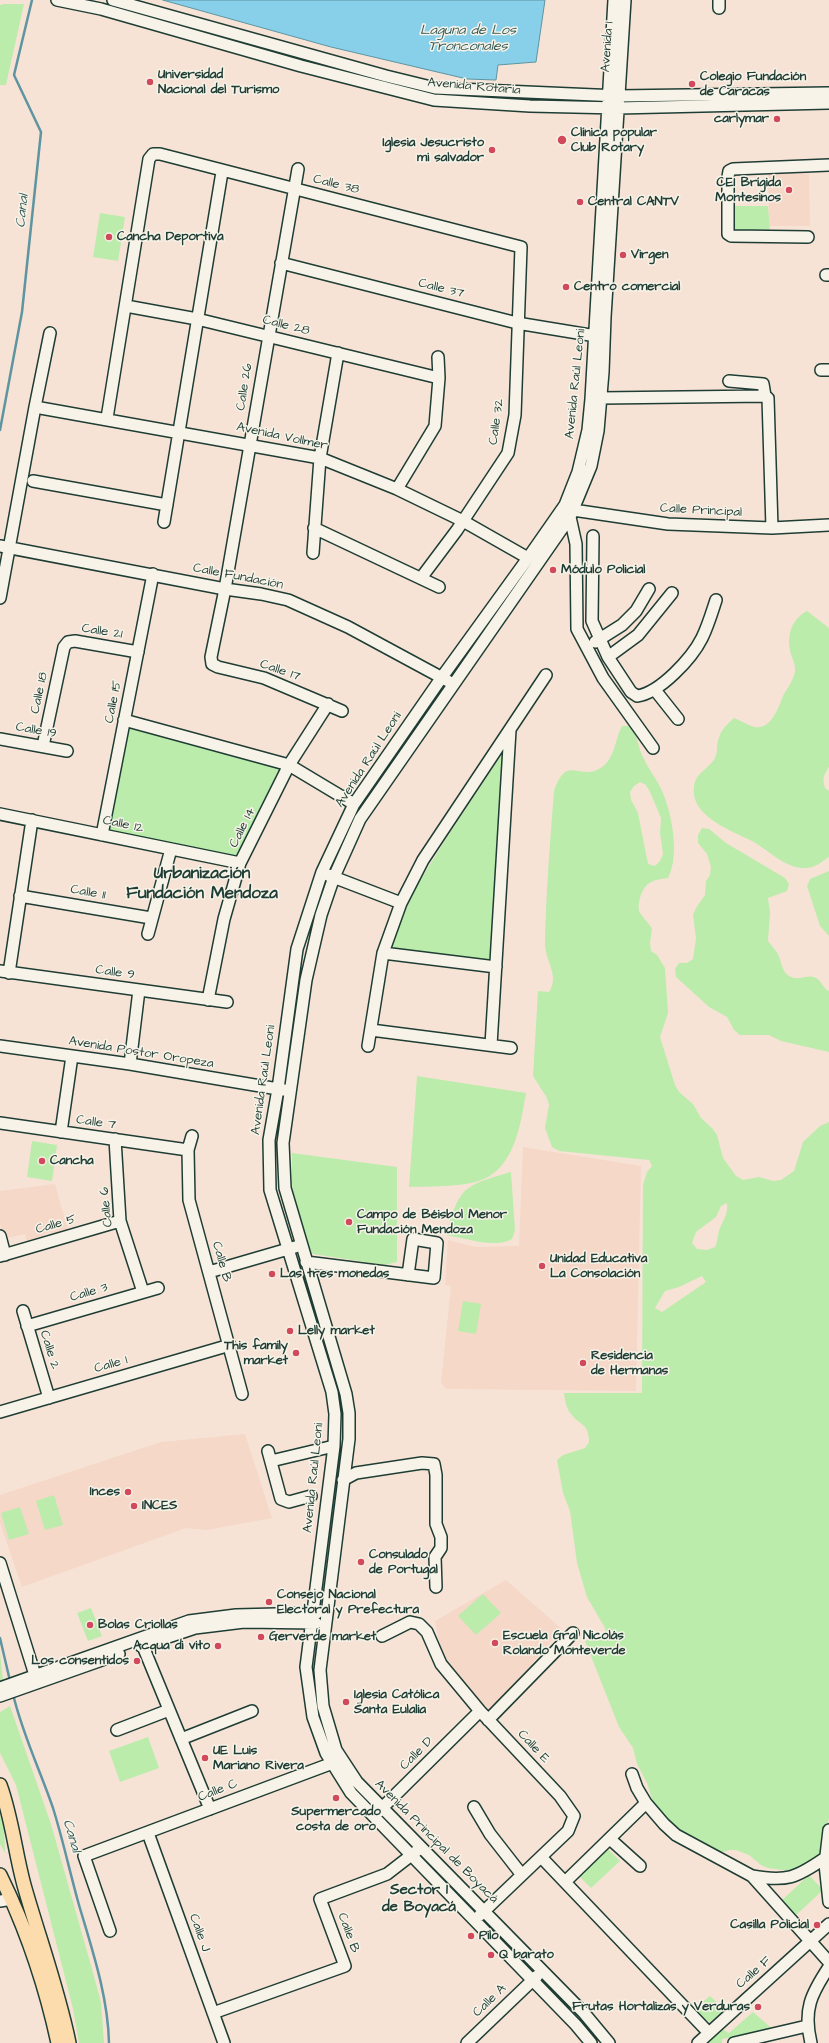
<!DOCTYPE html>
<meta charset="utf-8">
<style>
body{margin:0}
canvas{display:block;background:#f6e3d5}
</style>
<canvas width="829" height="2043"></canvas>
<script>
const ctx = document.querySelector('canvas').getContext('2d');
ctx.lineJoin = 'round';
function fillPath(path, color) { ctx.fillStyle = color; ctx.fill(path, 'evenodd'); }
function stroke(path, color, width, dash) { ctx.strokeStyle = color; ctx.lineWidth = width; ctx.lineCap = dash ? 'butt' : 'round'; ctx.setLineDash(dash || []); ctx.stroke(path); }
function write(font, color, halo, rows, align = 'center') {
  ctx.font = font + ' "Architects Daughter",sans-serif'; ctx.lineWidth = 3; ctx.setLineDash([]); ctx.textBaseline = 'middle'; ctx.strokeStyle = halo; ctx.fillStyle = color; for (const [text, x, y, turn = 0] of rows) {
    ctx.save(); ctx.translate(x, y); ctx.rotate((+turn || 0) * Math.PI / 180); ctx.textAlign = isNaN(turn) ? turn : align; if (halo) ctx.strokeText(text, 0, 0); ctx.fillText(text, 0, 0); ctx.restore();
  }
}
fillPath(new Path2D(`
 M768 173H809L810 226H769Z
 M523 1147 641 1166 636 1391 446 1389 441 1383 451 1286 445 1285 448 1240 475 1247 519 1246Z
 M55 1184 68 1231 52 1235 51 1232 44 1234 45 1239 28 1244 25 1234 8 1238 10 1248 4 1241 0 1223V1191Z
 M245 1434 272 1518 207 1530 186 1528 22 1587 0 1523V1495L161 1442Z
 M506 1580 562 1629 490 1712 442 1657 435 1621Z`), '#f5d8c8');
fillPath(new Path2D(`
 M5 4H24L6 85H0V5Z
 M734 206H768L770 231H734Z
 M100 213 125 217 118 261 93 257Z
 M807 611 829 628V767C824 774 822 779 825 788L829 791V857C820 863 814 869 802 868 784 867 767 849 752 841 732 831 689 816 694 786 696 772 709 769 715 758 717 754 717 749 717 746 719 732 724 727 734 718 740 720 747 725 754 727 771 730 778 709 783 696 787 688 794 680 795 671 796 664 791 657 790 650 787 634 792 619 807 611Z
 M129 726 281 768 238 860 107 833Z
 M622 726H629C639 735 637 747 644 759 649 770 657 779 662 791 672 813 680 856 668 878 652 880 645 882 640 898 639 902 638 907 639 911 642 917 649 923 652 929L650 943 651 951 657 955 665 968 668 1013 660 1037 675 1085 679 1092 693 1104 701 1118 712 1128 717 1135 723 1158 736 1176 743 1180 759 1177 773 1181 781 1180 794 1171 803 1142 820 1126 829 1122V1818L821 1853 803 1867 790 1871 768 1868 761 1865 749 1855 736 1850H729L716 1854 684 1839 654 1805 647 1783 637 1764 633 1748 619 1727 585 1641 606 1635 605 1628 587 1597 577 1563 570 1511 563 1493 557 1460 563 1455 585 1448 589 1442C589 1423 580 1426 571 1414 566 1408 565 1400 564 1393H642L643 1185 647 1172 652 1166 649 1160 559 1151 552 1147 545 1128 549 1105 547 1098 533 1076 538 991 549 992C560 975 545 962 545 943 546 892 550 842 554 791 567 752 580 783 602 767 615 758 615 739 622 726ZM640 782 646 785 650 792 661 818 660 833 663 854 660 861 655 866 648 864 638 813 631 800 630 792 634 786ZM727 1203C729 1216 720 1223 718 1235 717 1240 717 1243 715 1247L707 1250 697 1249 692 1243 696 1232 716 1217 721 1206ZM702 1276 706 1282 662 1312 655 1308 665 1291 679 1287Z
 M502 754 491 963 390 948 414 890 447 837Z
 M702 828 709 829 726 843 785 878 789 884 787 891 768 898 770 913 768 941C771 945 775 949 778 954 782 963 782 976 795 978 802 979 809 974 816 978 822 981 823 989 829 991V1052L781 1041 769 1035H740L734 1030 727 1017 709 1007 676 977 675 969 679 963H687L693 959 696 938 693 915 696 908 705 895 706 881 710 875 711 867 707 854 698 843V835Z
 M829 871V936L820 926 807 886 810 879Z
 M417 1076 526 1093C521 1121 516 1161 488 1177 468 1188 432 1186 409 1187Z
 M32 1141 57 1145 52 1181 27 1177Z
 M292 1153 397 1167V1262L385 1265 313 1254 309 1250 294 1203 292 1183Z
 M511 1172 515 1230 512 1239C494 1249 466 1238 446 1235 460 1187 462 1186 511 1172Z
 M463 1301 481 1304 476 1334 458 1331Z
 M54 1495 63 1525 45 1530 36 1501Z
 M20 1507 29 1534 9 1540 1 1513Z
 M483 1594 501 1613 476 1635 458 1616Z
 M91 1608 102 1636 88 1641 77 1613Z
 M0 1653 3 1681 0 1682Z
 M10 1706 51 1824 90 1962 101 2002 104 2043H79L73 2009 16 1785 0 1753V1712Z
 M148 1737 159 1768 120 1782 109 1751Z
 M0 1815 4 1827 5 1853 0 1844Z
 M607 1848 620 1861 591 1888 578 1875Z
 M809 1875 823 1890 795 1916 781 1901Z
 M710 1996 725 2010 710 2022 702 2018 694 2009Z
 M753 2012 777 2033 741 2042 739 2036 722 2039V2043H705L722 2029 729 2033Z`), '#bcecac');
const water = new Path2D(`
 M163 0H545L536 62 498 65 496 80 467 79 331 47Z`);
fillPath(water, '#88cfea');
stroke(water, '#5e95a1', 1);
stroke(new Path2D(`
 M0 430 22 312 41 132 14 75 32 0
 M0 1638 10 1681
 M13 1694C22 1733 40 1770 53 1808 63 1840 70 1873 79 1905 92 1949 108 1996 109 2043`), '#5e95a1', 2.5);
const minor = new Path2D(`
 M57 0 101 9 301 66 434 100 530 106 618 108 829 103
 M113 0 386 76 435 88 618 96 829 93
 M719 0V8
 M298 169 225 589 211 657 212 664 218 667 264 678 342 711
 M808 237 731 236 728 234V177L729 171 733 169 829 165
 M281 263 517 323 602 337
 M826 275H829
 M126 306 197 319 439 378
 M821 370H829
 M729 381 763 384 765 396
 M601 398 765 396 768 398 772 528
 M35 407 320 458 397 489 463 521 528 558
 M107 418 149 159 153 154H160L521 247 515 415 508 453 457 530 421 578
 M33 481 167 505
 M397 489 435 426 439 378 438 357
 M568 507 573 510 668 524 772 528 829 525
 M570 517 576 544 577 629 603 678 653 748
 M164 522 222 172
 M314 528 439 587
 M593 536 592 621 608 657 631 692 637 696C660 693 692 658 702 638 708 626 712 612 716 600
 M0 546 225 589 261 594 288 600 348 627 448 681
 M313 553 320 458 338 353
 M0 598 35 407 50 333
 M595 642 622 625 636 611 649 589
 M608 657 638 635 672 593
 M655 690 678 719
 M124 720 289 765 354 804
 M0 739 67 751
 M43 746 64 647 68 642 75 641 138 652
 M0 814 240 863
 M102 835 153 574
 M328 875 401 903
 M20 896 151 918
 M148 934 171 849
 M383 953 496 967
 M0 971 227 1002
 M9 973 32 820
 M208 1000 224 919 240 863 289 765 328 704
 M371 1030 511 1048
 M491 1045 510 730
 M0 1046 130 1064 284 1090
 M368 1046 383 953 401 903 423 860 546 675
 M130 1064 139 990
 M0 1123 188 1150
 M61 1132 72 1056
 M192 1136 188 1150 189 1200 242 1394
 M115 1139 120 1221 143 1292
 M0 1236 5 1255
 M0 1256 120 1221
 M306 1262 434 1278 437 1243 413 1239 408 1275
 M209 1272 295 1247
 M23 1311 49 1398
 M27 1326 158 1288
 M0 1412 230 1345
 M268 1451 281 1499 289 1502 311 1496
 M271 1461 334 1446
 M343 1480 356 1473 422 1463 434 1464 436 1475V1524L441 1537V1548L435 1557 436 1587
 M0 1563 35 1675
 M382 1636 410 1622 419 1624 427 1632 441 1664 480 1711 560 1796 574 1816 568 1831 480 1915
 M140 1639 210 1809
 M141 1646 195 1628 244 1622 316 1623
 M0 1688 189 1621 236 1615 317 1613
 M0 1696 119 1654
 M488 1720 573 1633
 M117 1730 169 1710
 M181 1739 252 1711
 M632 1774 637 1788 646 1803 664 1824 676 1835 752 1876 829 1962
 M474 1807 490 1834 522 1875
 M378 1812 480 1711
 M829 1830 825 1864 829 1902
 M148 1833 224 2043
 M610 1839 640 1866
 M541 1857 708 2032
 M752 1876C787 1882 796 1878 825 1858
 M565 1882 646 1803
 M0 1901 12 1899
 M110 1931 84 1856 338 1761
 M213 2013 345 1966 320 1899 387 1874 418 1850
 M467 2043 537 1976
 M591 2043 576 2025 351 1793 326 1753 313 1717 306 1667 334 1446 335 1414 332 1392 270 1190 269 1140 278 1089 297 949 322 872 354 804 442 677 528 558 565 505 578 472 588 430 591 399 614 0
 M609 2043 584 2013 357 1782 336 1750 323 1706 320 1670 349 1439V1413L346 1394 285 1188 283 1143 306 980 321 915 334 877 360 819 570 517 591 466 598 431 603 372 605 317 625 0
 M698 2043 829 1924
 M734 2043 807 2026
 M811 2043C803 2010 811 1994 829 1967`);
const major = new Path2D(`
 M0 1785C12 1818 15 1852 24 1885 39 1938 58 1989 69 2043
 M0 1875C27 1930 45 1983 58 2043`);
stroke(minor, '#1f3d34', 14);
stroke(major, '#1f3d34', 16);
stroke(minor, '#f7f3e8', 11);
stroke(major, '#fcdcac', 13);
for (const [x, y, r, color] of [
 [150,82,4,"#d1495b"],
 [692,84,4,"#d1495b"],
 [777,119,4,"#d1495b"],
 [562,140,5,"#d1495b"],
 [492,150,4,"#d1495b"],
 [789,190,4,"#d1495b"],
 [580,202,4,"#d1495b"],
 [109,237,4,"#d1495b"],
 [623,255,4,"#d1495b"],
 [566,287,4,"#d1495b"],
 [553,570,4,"#d1495b"],
 [42,1161,4,"#d1495b"],
 [349,1222,4,"#d1495b"],
 [542,1266,4,"#d1495b"],
 [272,1274,4,"#d1495b"],
 [290,1331,4,"#d1495b"],
 [296,1353,4,"#d1495b"],
 [583,1363,4,"#d1495b"],
 [128,1492,4,"#d1495b"],
 [134,1506,4,"#d1495b"],
 [361,1562,4,"#d1495b"],
 [269,1602,4,"#d1495b"],
 [90,1625,4,"#d1495b"],
 [261,1637,4,"#d1495b"],
 [495,1643,4,"#d1495b"],
 [218,1646,4,"#d1495b"],
 [137,1661,4,"#d1495b"],
 [346,1702,4,"#d1495b"],
 [205,1758,4,"#d1495b"],
 [336,1798,4,"#d1495b"],
 [817,1925,4,"#d1495b"],
 [471,1936,4,"#d1495b"],
 [491,1955,4,"#d1495b"],
 [758,2007,4,"#d1495b"]
]) { const dot = new Path2D(); dot.arc(x, y, r, 0, 2 * Math.PI); ctx.fillStyle = color; ctx.fill(dot); stroke(dot, '#f7f3e8', 1.5); }
write('13px', '#1f3d34', '#f7f3e8', [
 ["Avenida 1",608,47,-86],
 ["Avenida Rotaria",474,87,5],
 ["Calle 38",336,185,14],
 ["Calle 37",441,289,14],
 ["Calle 28",286,326,14],
 ["Avenida Raúl Leoni",576,384,-84],
 ["Calle 26",245,387,-81],
 ["Calle 32",497,422,-82],
 ["Avenida Vollmer",282,437,12],
 ["Calle Principal",701,511,3],
 ["Calle Fundación",238,577,11],
 ["Calle 21",102,632,9],
 ["Calle 17",280,671,19],
 ["Calle 18",40,693,-78],
 ["Calle 15",114,702,-79],
 ["Calle 19",36,731,10],
 ["Avenida Raúl Leoni",369,760,-57],
 ["Calle 12",123,825,12],
 ["Calle 14",243,828,-64],
 ["Calle 11",88,893,10],
 ["Calle 9",115,973,8],
 ["Avenida Postor Oropeza",141,1053,9],
 ["Avenida Raúl Leoni",264,1080,-82],
 ["Calle 7",96,1123,8],
 ["Calle 6",107,1207,-96],
 ["Calle 5",56,1225,-16],
 ["Calle B",221,1262,74],
 ["Calle 3",89,1293,-16],
 ["Calle 2",49,1350,73],
 ["Calle 1",111,1365,-16],
 ["Avenida Raúl Leoni",314,1478,-84],
 ["Calle E",533,1747,47],
 ["Calle D",417,1754,-45],
 ["Calle C",218,1791,-21],
 ["Avenida Principal de Boyacá",436,1842,45],
 ["Calle J",199,1933,70],
 ["Calle B",348,1933,70],
 ["Calle F",754,1973,-41],
 ["Calle A",490,2001,-44]
]);
write('bold 13px', '#1f3d34', '#f7f3e8', [
 ["Universidad",158,75],
 ["Nacional del Turismo",158,90],
 ["Colegio Fundación",700,77],
 ["de Caracas",700,92],
 ["carlymar",769,119,"right"],
 ["Clínica popular",571,133],
 ["Club Rotary",571,148],
 ["Iglesia Jesucristo",484,143,"right"],
 ["mi salvador",484,158,"right"],
 ["CEI Brígida",781,183,"right"],
 ["Montesinos",781,198,"right"],
 ["Central CANTV",588,202],
 ["Cancha Deportiva",117,237],
 ["Virgen",631,255],
 ["Centro comercial",574,287],
 ["Módulo Policial",561,570],
 ["Cancha",50,1161],
 ["Campo de Béisbol Menor",357,1215],
 ["Fundación Mendoza",357,1230],
 ["Unidad Educativa",550,1259],
 ["La Consolación",550,1274],
 ["Las tres monedas",280,1274],
 ["Lelly market",298,1331],
 ["This family",288,1346,"right"],
 ["market",288,1361,"right"],
 ["Residencia",591,1356],
 ["de Hermanas",591,1371],
 ["Inces",120,1492,"right"],
 ["INCES",142,1506],
 ["Consulado",369,1555],
 ["de Portugal",369,1570],
 ["Consejo Nacional",277,1595],
 ["Electoral y Prefectura",277,1610],
 ["Bolas Criollas",98,1625],
 ["Escuela Gral Nicolás",503,1636],
 ["Rolando Monteverde",503,1651],
 ["Gerverde market",269,1637],
 ["Acqua di vito",210,1646,"right"],
 ["Los consentidos",129,1661,"right"],
 ["Iglesia Católica",354,1695],
 ["Santa Eulalia",354,1710],
 ["UE Luis",213,1751],
 ["Mariano Rivera",213,1766],
 ["Supermercado",336,1812,"center"],
 ["costa de oro",336,1827,"center"],
 ["Casilla Policial",809,1925,"right"],
 ["Pilo",479,1936],
 ["Q barato",499,1955],
 ["Frutas Hortalizas y Verduras",750,2007,"right"]
], 'left');
write('italic 14px', '#345a58', '#f7f3e8', [
 ["Laguna de Los",468,31],
 ["Tronconales",468,47],
 ["Canal",23,211,-84],
 ["Canal",71,1836,74]
]);
write('bold 15px', '#1f3d34', '#f7f3e8', [
 ["Sector 1",419,1891],
 ["de Boyacá",419,1908]
]);
write('bold 17px', '#1f3d34', '#f7f3e8', [
 ["Urbanización",202,874],
 ["Fundación Mendoza",202,894]
]);
</script>
